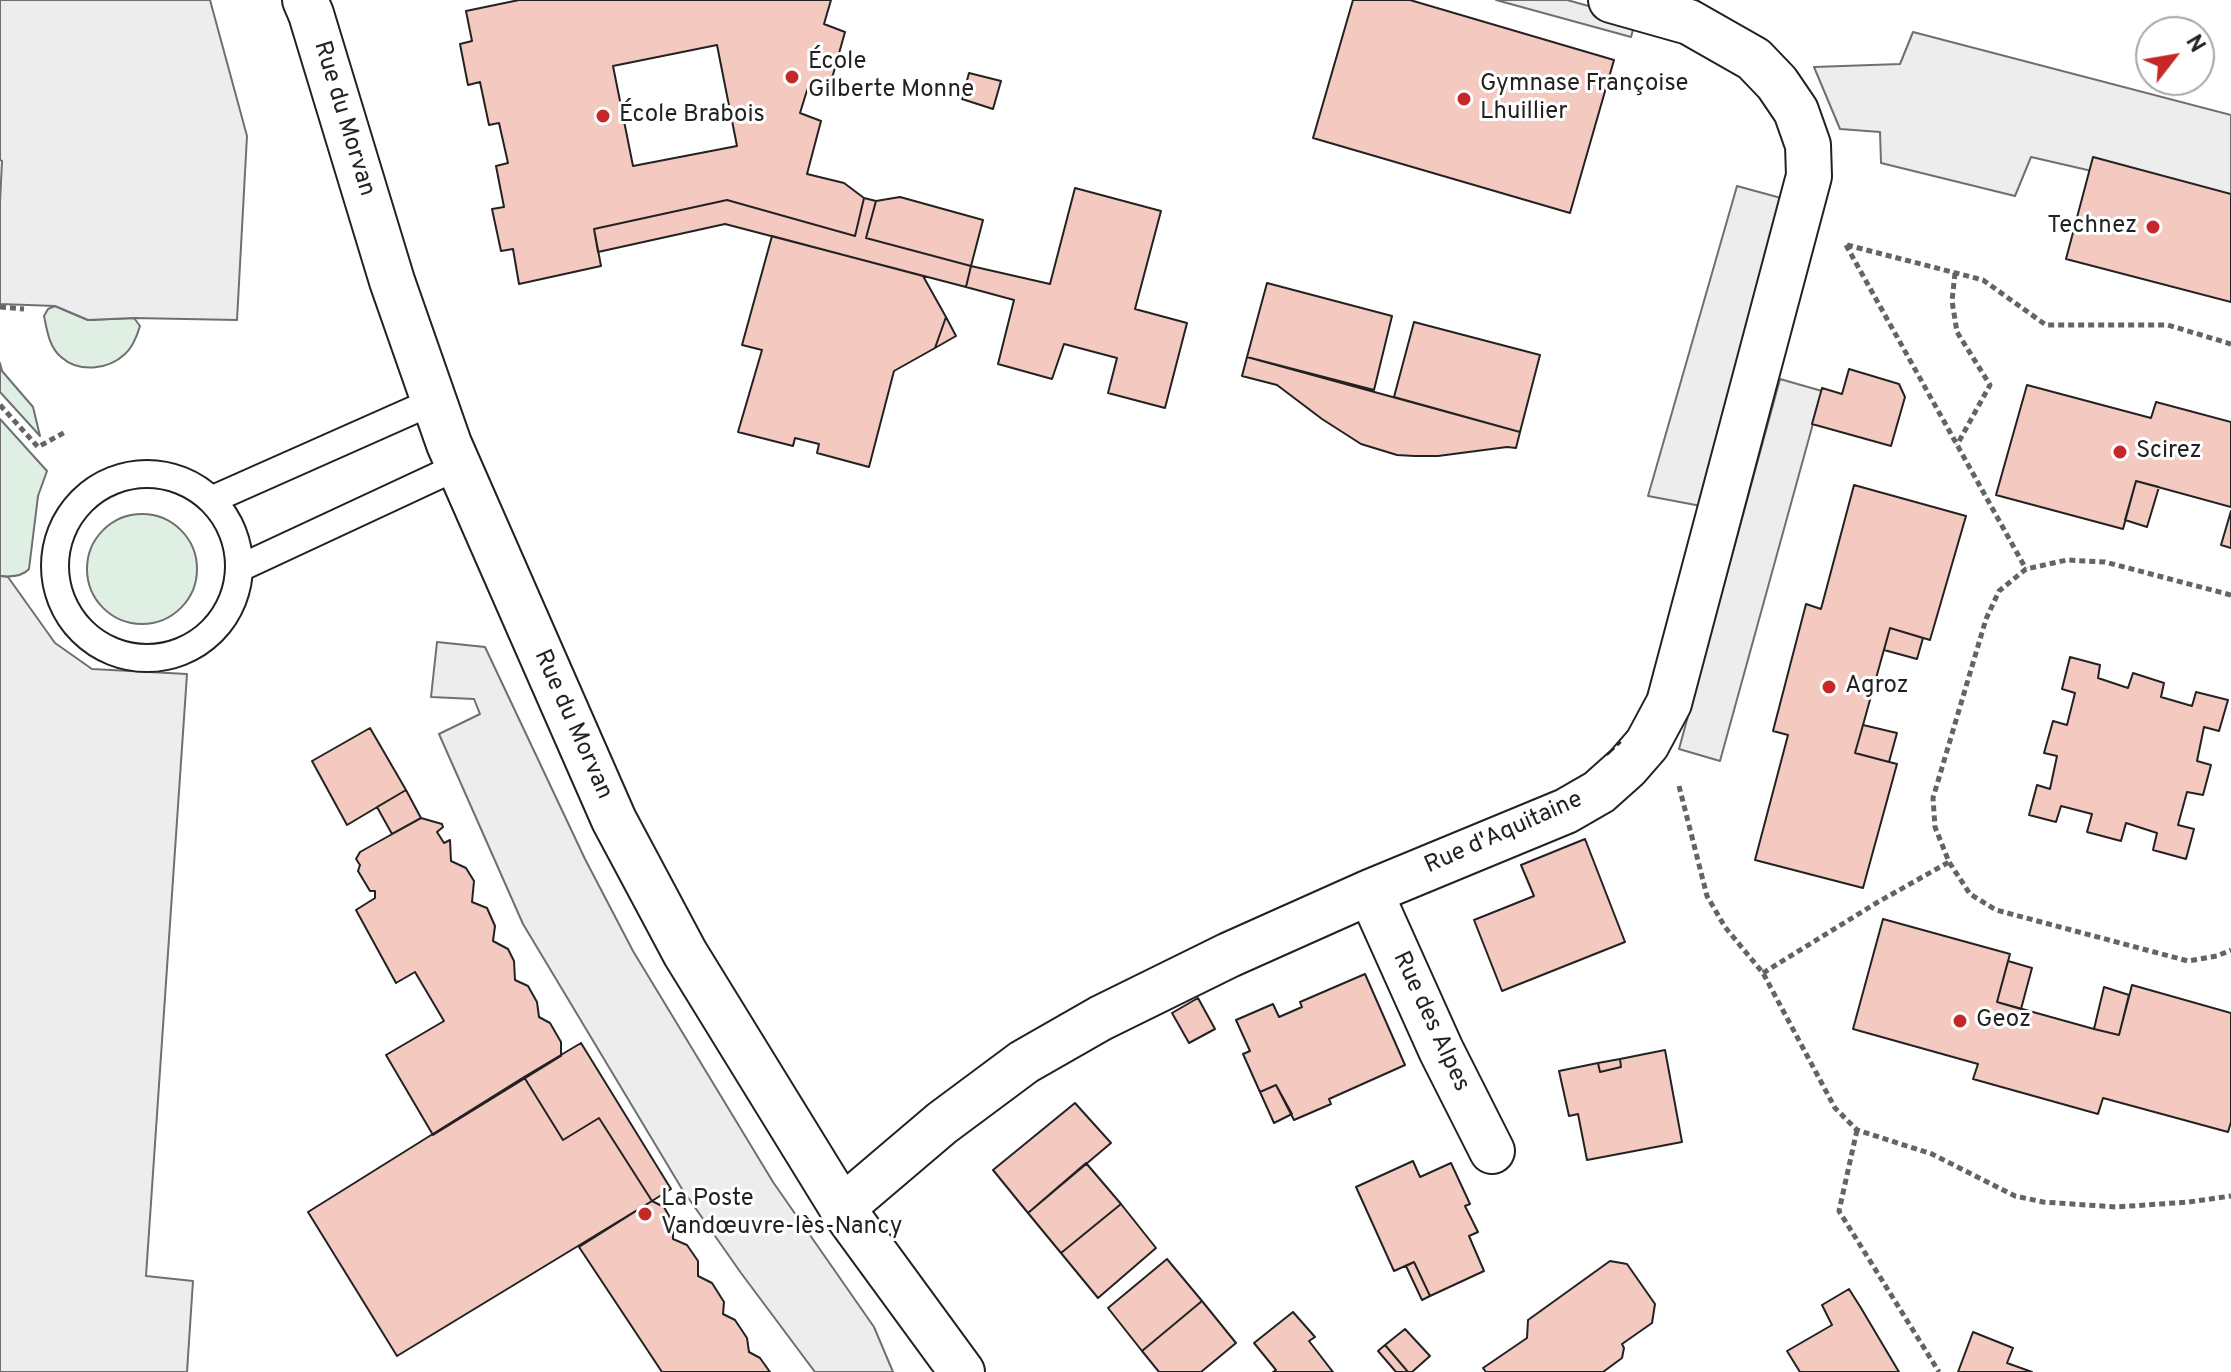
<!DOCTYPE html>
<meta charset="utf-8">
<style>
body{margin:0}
#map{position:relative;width:2231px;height:1372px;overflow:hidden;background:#fff;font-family:Overpass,sans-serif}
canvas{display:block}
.north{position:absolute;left:2135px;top:16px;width:80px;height:80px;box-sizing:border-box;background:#fff;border:2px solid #a7a7a7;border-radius:50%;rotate:59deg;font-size:22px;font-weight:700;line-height:32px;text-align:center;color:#222}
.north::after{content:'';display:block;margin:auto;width:28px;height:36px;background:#c62828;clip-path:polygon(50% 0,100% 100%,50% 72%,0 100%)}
</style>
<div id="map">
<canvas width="2231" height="1372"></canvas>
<div class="north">N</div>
</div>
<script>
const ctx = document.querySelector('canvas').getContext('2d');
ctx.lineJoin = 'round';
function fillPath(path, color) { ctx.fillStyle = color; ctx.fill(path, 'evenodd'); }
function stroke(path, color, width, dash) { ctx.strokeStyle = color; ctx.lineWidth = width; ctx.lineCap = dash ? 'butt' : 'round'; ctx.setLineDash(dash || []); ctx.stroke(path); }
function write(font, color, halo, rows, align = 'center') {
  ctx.font = font + ' Overpass,sans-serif'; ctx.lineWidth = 6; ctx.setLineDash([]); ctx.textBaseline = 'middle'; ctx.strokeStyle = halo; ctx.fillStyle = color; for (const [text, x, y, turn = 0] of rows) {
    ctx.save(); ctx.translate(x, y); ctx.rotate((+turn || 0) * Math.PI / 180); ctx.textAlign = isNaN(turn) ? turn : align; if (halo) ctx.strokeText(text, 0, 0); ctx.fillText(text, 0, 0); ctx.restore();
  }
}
const green = new Path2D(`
 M55 306 88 320 134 318 140 326C137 336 133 347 125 354 108 370 79 373 61 357 49 347 47 330 44 316L48 309Z
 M0 363 2 371 33 407 40 436 0 392Z
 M0 419 47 471 38 496 29 569C22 577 10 577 0 576Z
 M87 569a55 55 0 1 1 110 0a55 55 0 1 1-110 0Z`);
fillPath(green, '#e0efe3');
stroke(green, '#6f6f6f', 2);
const parking = new Path2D(`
 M0 0H210L247 136 237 320 134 318 88 320 55 306 0 304V202L2 161 0 160Z
 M1496 0H1567L1636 19 1631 37Z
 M1913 32 2231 115V203L2031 157 2015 196 1881 163 1880 132 1840 129 1814 67 1900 64Z
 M1737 186 1781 198 1701 506 1648 496Z
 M1780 379 1822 391 1720 761 1679 749Z
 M0 576 8 577 55 643 92 669 187 674 146 1276 193 1281 187 1372H0Z
 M437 642 485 647 585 859 633 951 773 1182 874 1327 893 1372H815L741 1273 682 1189 523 924 439 734 480 714 474 699 431 697Z`);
fillPath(parking, '#ededed');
stroke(parking, '#6f6f6f', 2);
const building = new Path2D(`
 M519 0H831L824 24 845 32 829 89 809 84 800 113 821 121 807 174 844 183 864 198 855 236 727 200 594 229 601 266 519 284 513 249 501 251 492 209 504 207 496 166 508 163 499 123 489 125 480 82 468 85 460 44 472 41 466 11ZM717 45 737 146 633 166 613 66Z
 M1353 0H1410L1614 60 1570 213 1313 138Z
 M969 73 1001 81 993 109 962 99Z
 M2093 157 2231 194V302L2066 259Z
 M1075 188 1161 211 1135 309 1187 323 1165 408 1108 393 1117 358 1064 344 1052 379 998 364 1014 300 966 287 971 266 1050 284Z
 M900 197 983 220 971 266 866 238 876 201Z
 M864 198 876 201 866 238 971 266 966 287 725 224 598 252 594 229 727 200 855 236Z
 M772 236 923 276 946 317 935 348 894 371 869 467 817 453 819 444 795 438 793 446 738 432 762 350 742 345Z
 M1267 283 1392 316 1374 390 1247 357Z
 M946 317 956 336 935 348Z
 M1414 322 1540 355 1520 432 1394 397Z
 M1247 357 1520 432 1516 448 1507 447 1438 456H1414L1397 455 1361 444 1322 419 1277 385 1242 376Z
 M1849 369 1899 384 1905 397 1891 446 1812 424 1822 388 1842 394Z
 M2027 385 2151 418 2156 402 2231 422V507L2136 481 2123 529 1996 495Z
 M2136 481 2159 487 2147 527 2125 520Z
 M1854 485 1966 516 1930 640 1890 628 1863 725 1855 753 1897 764 1863 888 1755 860 1788 735 1773 731 1806 604 1821 609Z
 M2231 511V548L2221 545Z
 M1890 628 1923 638 1917 659 1884 650Z
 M2070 657 2100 665 2098 678 2128 688 2133 673 2164 683 2161 697 2192 706 2196 692 2228 700 2219 731 2204 727 2197 761 2211 765 2203 795 2187 792 2178 825 2194 829 2186 859 2153 850 2157 833 2126 823 2121 841 2087 832 2092 814 2061 806 2056 822 2029 815 2037 785 2050 789 2057 756 2044 753 2053 721 2067 725 2075 693 2062 689Z
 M1863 725 1897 733 1889 762 1855 753Z
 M370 728 406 790 347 825 312 761Z
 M406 790 421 818 392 834 377 807Z
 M421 818 442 824 443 827 437 832 444 843 450 840 451 861 466 868 474 881 472 902 487 908 495 926 493 941 508 949 514 961 515 980 528 986 537 1002 539 1017 550 1023 561 1042V1056L433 1135 386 1055 444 1021 415 972 396 983 356 910 375 898V891H370L358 871 360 865 356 859 360 852Z
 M1585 839 1625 942 1502 991 1474 920 1534 896 1521 865Z
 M1883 919 2010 954 1997 1002 2094 1029 2119 1035 2132 985 2231 1013V1122L2228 1132 2103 1098 2098 1114 1973 1079 1978 1064 1853 1029Z
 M2008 961 2032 968 2021 1009 1997 1002Z
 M1365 974 1405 1065 1329 1099 1331 1104 1294 1120 1276 1085 1260 1092 1243 1054 1250 1051 1236 1020 1273 1004 1279 1017 1302 1007 1300 1002Z
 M2104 987 2129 995 2119 1035 2094 1029Z
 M1198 998 1215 1029 1189 1043 1172 1013Z
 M581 1043 671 1189 652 1201 599 1118 563 1140 524 1077Z
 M1665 1050 1682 1142 1587 1160 1578 1114 1569 1116 1559 1071 1598 1063 1600 1072 1621 1067 1620 1059Z
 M1620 1059 1621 1067 1600 1072 1598 1063Z
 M524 1077 563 1140 599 1118 652 1201 397 1356 308 1212Z
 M1276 1085 1292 1114 1274 1123 1260 1092Z
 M1075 1103 1111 1143 1028 1213 993 1170Z
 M1413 1161 1420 1177 1451 1163 1470 1204 1465 1206 1478 1232 1469 1236 1484 1271 1430 1296 1414 1262 1394 1271 1356 1187Z
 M1086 1163 1121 1204 1061 1253 1028 1213Z
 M652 1201 664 1207 673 1223V1239L687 1245 698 1261V1276L712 1283 724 1302 723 1314 735 1320 747 1338 749 1352 760 1358 770 1372H662L579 1247Z
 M1121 1204 1156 1248 1098 1298 1061 1253Z
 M1167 1259 1202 1301 1142 1351 1108 1308Z
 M1610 1261 1627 1264 1655 1304 1652 1323 1622 1344 1624 1348 1622 1358 1603 1372H1486L1483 1368 1527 1338 1528 1320Z
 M1414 1262 1430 1296 1422 1300 1406 1266Z
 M1849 1289 1861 1308 1899 1372H1800L1787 1351 1832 1325 1822 1305Z
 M1202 1301 1236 1343 1201 1372H1159L1142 1351Z
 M1293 1312 1315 1337 1309 1341 1333 1372H1273L1276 1370 1254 1343Z
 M1405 1329 1430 1356 1412 1372H1408L1385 1345Z
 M1973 1332 2013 1348 2007 1363 2032 1372H1958Z
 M1385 1345 1408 1372H1396L1378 1351Z`);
fillPath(building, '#f3c9c0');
stroke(building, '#222', 2);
const service = new Path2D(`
 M55 566a92 92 0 1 1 184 0a92 92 0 1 1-184 0Z
 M211 500 434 401
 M240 568 459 466`);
const minor = new Path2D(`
 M1370 892 1441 1050 1492 1151
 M842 1208 942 1123 1024 1062 1101 1018 1229 955 1370 892 1566 811 1599 792 1627 767 1647 744 1669 703 1809 176 1808 145 1796 111 1777 83 1754 59 1689 22 1611 0`);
const tertiary = new Path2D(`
 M305 0 311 14 392 281 449 444 614 820 685 953 842 1208 962 1372`);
stroke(service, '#222', 30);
stroke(minor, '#222', 48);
stroke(tertiary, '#222', 48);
stroke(new Path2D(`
 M1846 245 2026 569
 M1847 245 1983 280 2046 325H2168L2231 344
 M1955 273 1952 301 1957 332 1990 385 1957 445
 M0 307 24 309
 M0 405 38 447 67 431
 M2231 595 2105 562 2067 560 2026 569 1999 591 1986 619 1933 798 1935 827 1949 862 1970 894 1996 910 2188 961 2217 956 2231 950
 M1679 786 1707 896 1725 927 1763 973 1835 1108 1857 1130 1932 1154 2015 1196 2043 1202 2116 1207 2189 1202 2231 1196
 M1763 973 1878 902 1949 862
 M1857 1130 1839 1211 1939 1372`), '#646464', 5, [6, 4]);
stroke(service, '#fff', 26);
stroke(minor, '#fff', 44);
stroke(tertiary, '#fff', 44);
stroke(new Path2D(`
 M1607 755 1621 742`), '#222', 2, [10, 4]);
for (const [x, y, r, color] of [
 [792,77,8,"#c62828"],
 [1464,99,8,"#c62828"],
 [603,116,8,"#c62828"],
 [2153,227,8,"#c62828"],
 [2120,452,8,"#c62828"],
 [1829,687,8,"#c62828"],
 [1960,1021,8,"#c62828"],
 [645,1214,8,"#c62828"]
]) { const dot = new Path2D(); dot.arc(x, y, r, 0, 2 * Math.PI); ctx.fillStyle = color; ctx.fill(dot); stroke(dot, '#fff', 3); }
write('24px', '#222', '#fff', [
 ["École",808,63],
 ["Gilberte Monne",808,91],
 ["Gymnase Françoise",1480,85],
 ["Lhuillier",1480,113],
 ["École Brabois",619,116],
 ["Technez",2137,227,"right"],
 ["Scirez",2136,452],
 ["Agroz",1845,687],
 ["Geoz",1976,1021],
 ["La Poste",661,1200],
 ["Vandœuvre-lès-Nancy",661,1228]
], 'left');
write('24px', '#222', '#fff', [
 ["Rue du Morvan",343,119,73],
 ["Rue du Morvan",572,725,66],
 ["Rue d'Aquitaine",1504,834,-24],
 ["Rue des Alpes",1430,1022,65]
]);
</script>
